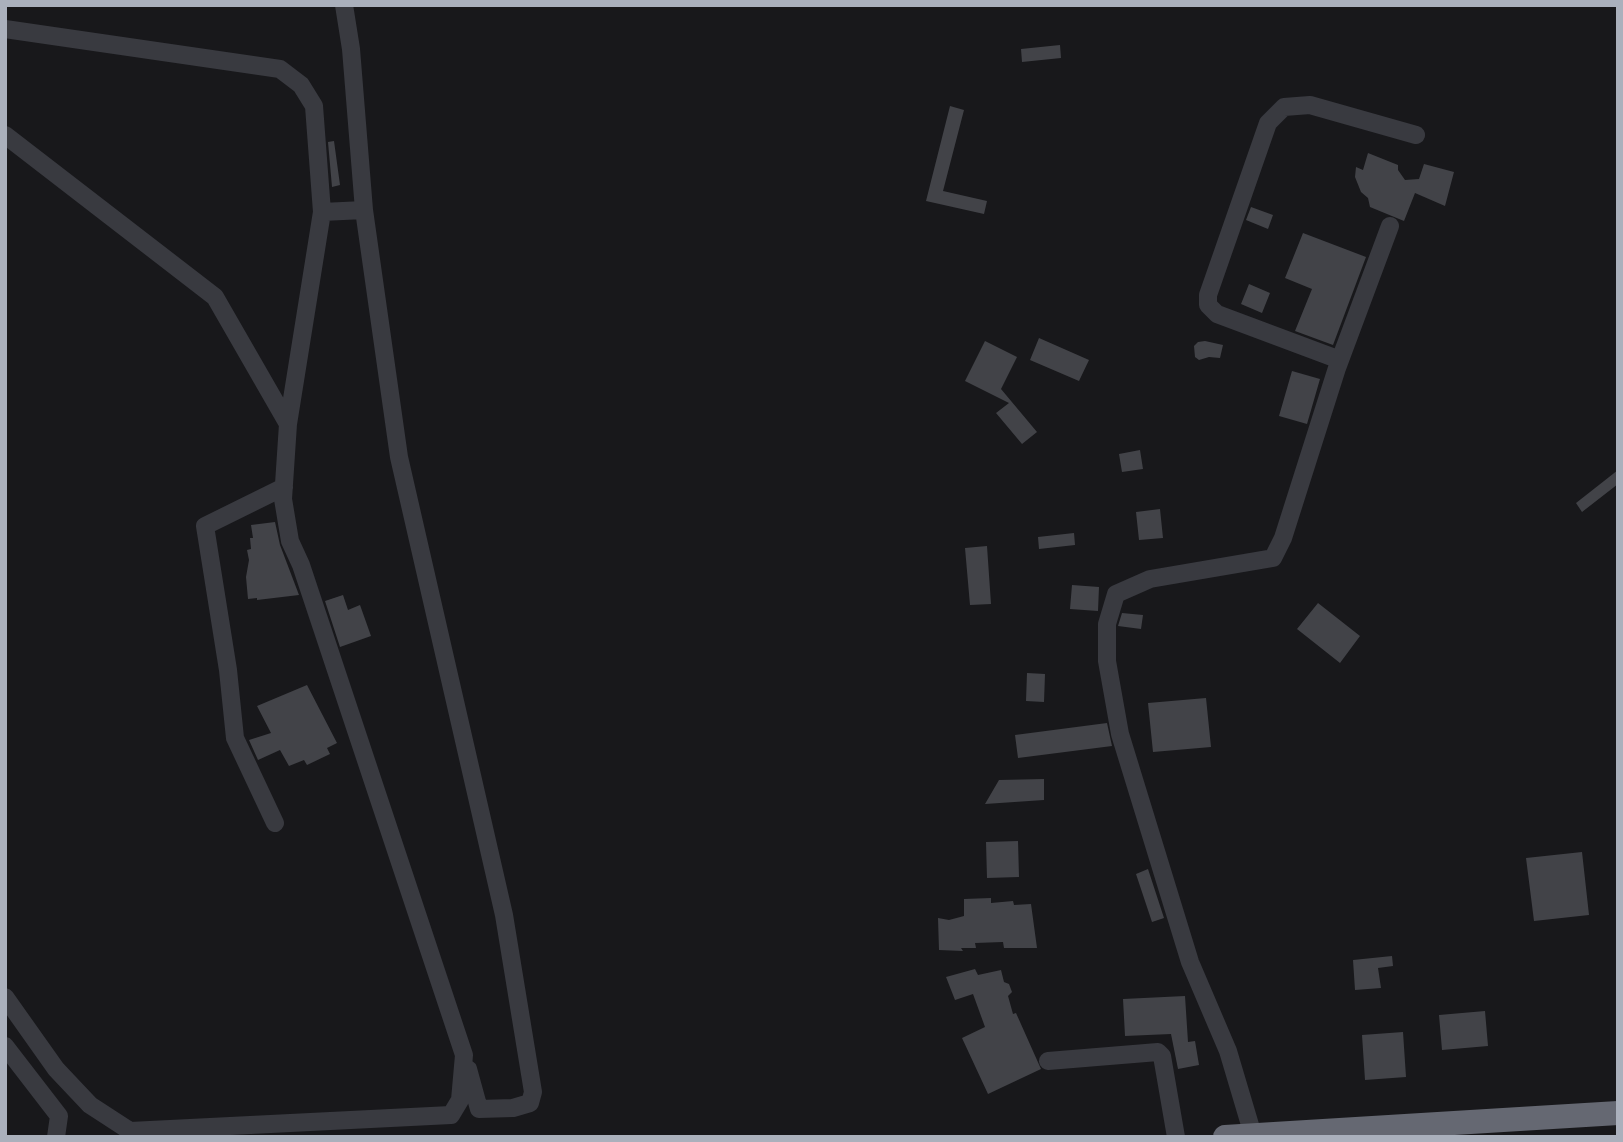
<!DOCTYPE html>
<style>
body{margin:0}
#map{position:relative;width:1623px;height:1142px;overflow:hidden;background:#18181b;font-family:"Open Sans",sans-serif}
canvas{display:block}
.frame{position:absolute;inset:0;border:7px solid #aab0bc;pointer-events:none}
</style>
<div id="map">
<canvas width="1623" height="1142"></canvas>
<div class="frame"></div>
</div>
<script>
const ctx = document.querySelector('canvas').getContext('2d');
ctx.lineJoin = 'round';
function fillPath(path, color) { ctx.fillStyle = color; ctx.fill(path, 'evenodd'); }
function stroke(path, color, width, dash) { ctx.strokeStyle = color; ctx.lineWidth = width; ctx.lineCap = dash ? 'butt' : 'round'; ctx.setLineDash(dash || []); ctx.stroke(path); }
fillPath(new Path2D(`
 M1060 45 1061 58 1022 62 1021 49Z
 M950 106 964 110 943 191 987 201 984 214 926 201Z
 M334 141 340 185 332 187 328 142Z
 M1368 153 1398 165V170L1405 180 1419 179 1424 164 1454 172 1445 206 1415 193 1404 221 1370 207 1368 198 1361 192 1355 177 1356 167 1363 170Z
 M1251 207 1273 215 1268 229 1246 220Z
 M1303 233 1366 257 1333 345 1295 331 1312 289 1285 278Z
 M1249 284 1270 293 1262 313 1241 304Z
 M1039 338 1089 360 1079 381 1030 360Z
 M985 341 1017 357 1001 389 1037 432 1022 444 996 413 1009 403 965 381Z
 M1205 341 1223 345 1220 358 1209 357 1199 360 1195 357 1194 346 1198 342Z
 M1292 371 1320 379 1307 424 1279 416Z
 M1140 450 1143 469 1122 472 1119 454Z
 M1618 470V484L1582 512 1576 503Z
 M1160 509 1163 538 1139 540 1136 512Z
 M275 522 280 545 299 595 257 600V598L248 599 246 577 249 560 247 550 251 549 250 538H253L251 525Z
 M1074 533 1075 545 1039 549 1038 537Z
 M987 546 991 604 970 605 965 548Z
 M1072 585 1099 587 1098 611 1070 609Z
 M343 595 348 610 360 605 371 636 340 647 325 601Z
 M1318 603 1360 636 1340 663 1297 629Z
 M1122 613 1143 615 1141 629 1118 626Z
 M1027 673 1045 674 1044 702 1026 701Z
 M307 685 337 743 327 748 330 754 307 765 304 760 289 766 280 750 258 760 249 740 271 733 257 706Z
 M1206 698 1211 747 1153 752 1148 703Z
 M1107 723 1112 746 1018 758 1015 735Z
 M1044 779V800L985 804 999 780Z
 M1018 841 1019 877 987 878 986 842Z
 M1582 852 1589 915 1534 921 1526 858Z
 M1148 869 1164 918 1152 922 1136 874Z
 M991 898V903L1013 901 1014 905 1031 904 1037 948H1004L1003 942 975 943 976 948H961L963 951 939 950 938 918 949 920 964 916V899Z
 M1392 956 1393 966 1378 968 1381 988 1355 990 1353 960Z
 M975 969 978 975 1001 970 1004 982 1009 984 1012 992 1008 996 1013 1014 1016 1013 1041 1069 988 1094 962 1038 985 1027 973 994 955 1000 946 977Z
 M1185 996 1188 1042 1195 1041 1199 1065 1178 1069 1171 1034 1125 1036 1123 999Z
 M1485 1011 1488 1046 1442 1050 1439 1015Z
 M1403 1032 1406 1077 1365 1080 1362 1035Z`), '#424348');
stroke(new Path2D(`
 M344 5 351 49 364 210
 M5 29 280 69 301 85 314 106 322 212 288 424 283 499 290 541 301 565 464 1055 460 1100 451 1115 130 1131 90 1105 56 1069 5 997
 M5 135 215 297 288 424
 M322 212 364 210 399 457 504 915 533 1092 530 1103 513 1108 479 1109 468 1069
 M1340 360 1217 314 1208 305V295L1268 123 1284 107 1310 105 1416 135
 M275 823 235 738 228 670 205 526 284 487
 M5 1046 59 1116 56 1137
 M1048 1061 1158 1052 1162 1056 1176 1137
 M1253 1135 1228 1051 1190 962 1120 734 1107 661V624L1116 594 1150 579 1273 558 1283 538 1337 368 1390 226`), '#393a40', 18);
stroke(new Path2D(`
 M1225 1137 1618 1113`), '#656872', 24);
</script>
